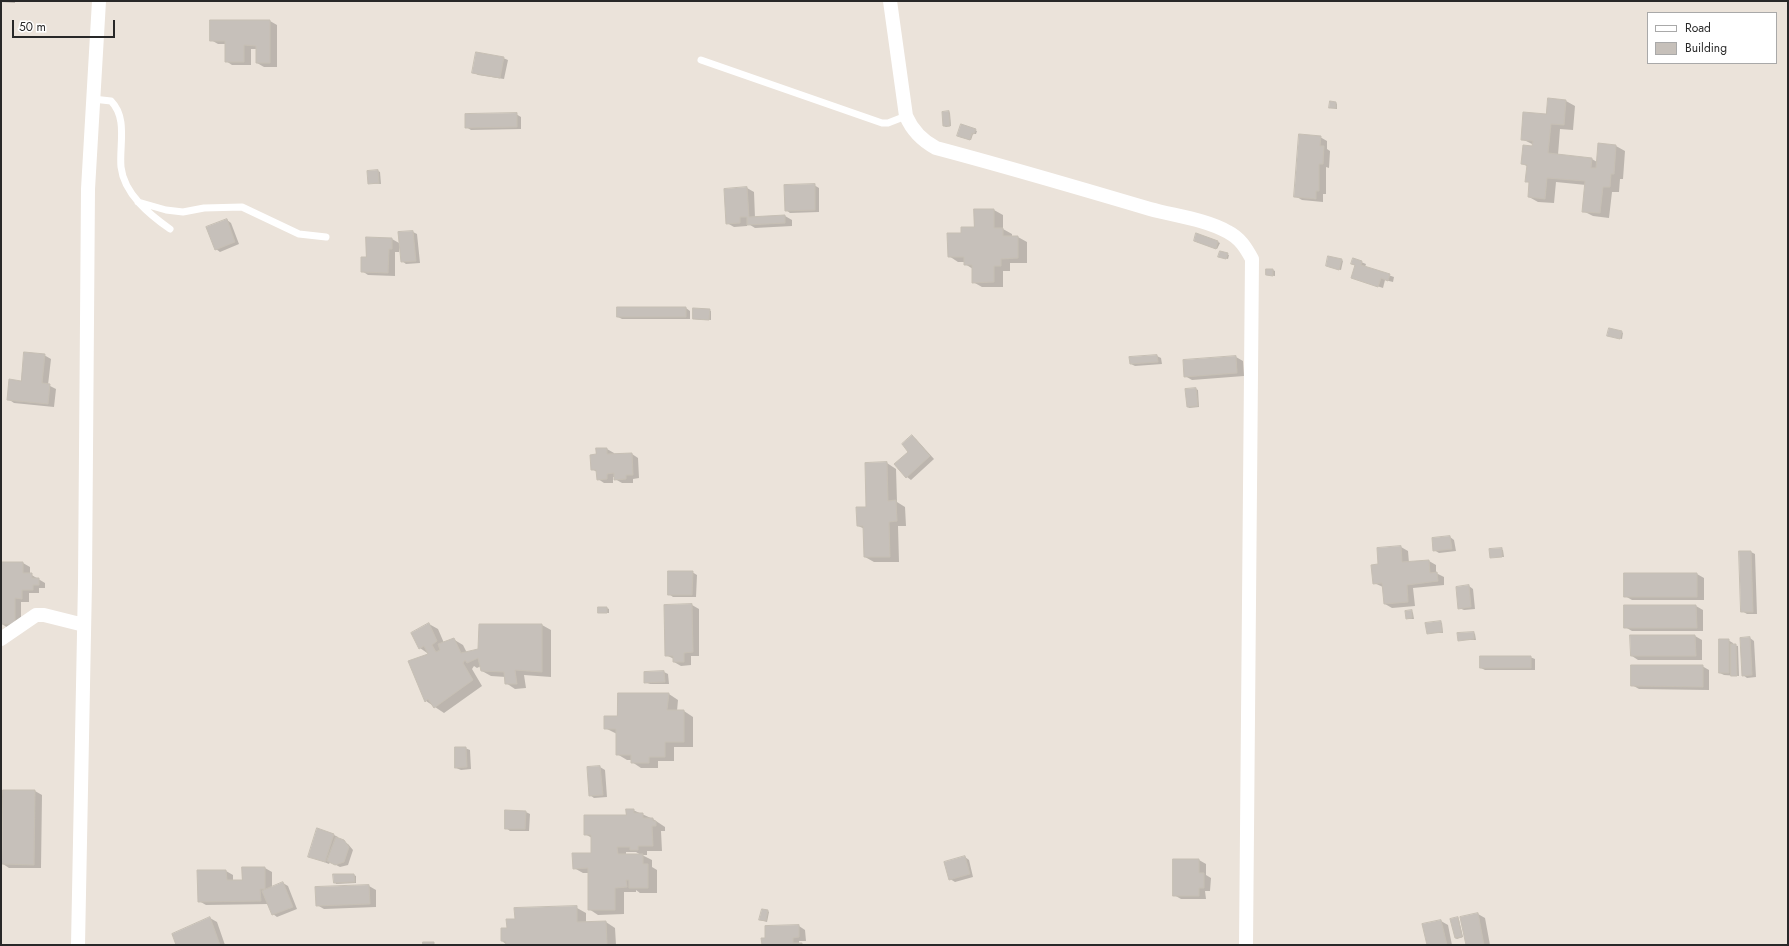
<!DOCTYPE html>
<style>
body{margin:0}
#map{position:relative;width:1789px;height:946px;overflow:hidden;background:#ebe3da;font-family:Jost,sans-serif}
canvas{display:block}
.frame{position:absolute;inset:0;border:2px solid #282828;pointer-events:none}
.legend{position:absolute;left:1647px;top:12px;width:130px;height:52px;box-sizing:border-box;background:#fff;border:1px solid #a9a9a9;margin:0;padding:5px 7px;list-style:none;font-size:12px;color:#282828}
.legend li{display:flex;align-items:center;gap:8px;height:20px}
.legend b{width:20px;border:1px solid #a9a9a9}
.scale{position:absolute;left:12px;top:20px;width:103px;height:18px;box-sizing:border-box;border:2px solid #282828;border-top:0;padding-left:5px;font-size:12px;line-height:14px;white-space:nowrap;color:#282828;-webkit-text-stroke:3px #fff;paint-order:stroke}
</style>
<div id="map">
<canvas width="1789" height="946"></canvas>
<div class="frame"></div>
<ul class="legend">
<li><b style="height:5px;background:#fff"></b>Road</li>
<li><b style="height:11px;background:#c6c0ba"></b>Building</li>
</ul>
<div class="scale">50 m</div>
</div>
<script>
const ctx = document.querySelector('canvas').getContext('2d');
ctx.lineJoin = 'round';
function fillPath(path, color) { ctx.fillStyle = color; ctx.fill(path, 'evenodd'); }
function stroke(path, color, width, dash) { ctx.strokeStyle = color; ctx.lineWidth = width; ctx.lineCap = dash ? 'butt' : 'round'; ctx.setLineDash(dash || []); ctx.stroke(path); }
fillPath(new Path2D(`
 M1 1H15V3L1 2Z
 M270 21 277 25V67H264L257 63V49H251V65H232L226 61V44H218L211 40Z
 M503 58 508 60 504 79 478 75 473 72Z
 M1566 101 1575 106 1573 130 1560 129 1558 155 1592 159 1597 162 1599 144 1616 146 1625 151 1623 179H1620L1619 192H1612L1609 218 1593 216 1583 211 1586 185 1556 182 1554 203 1538 202 1529 197 1530 183 1526 181 1528 167 1522 163 1534 145 1522 139Z
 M1336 103 1337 104V109L1330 108Z
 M949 112 950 113 951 126 946 127 944 126Z
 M516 114 521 117V129L471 130 466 127Z
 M975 130 977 131 976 134H973L971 140 960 137Z
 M1320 137 1327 141V149L1330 151 1329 168 1326 167V194H1323V202L1302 200 1295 196Z
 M378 171 380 172 381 184 369 183Z
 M814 185 819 188V212L790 213 786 210Z
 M747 188 754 192 755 218 785 216 792 220V226L755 228 747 223V226L734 227 727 223 725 190Z
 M994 210 1003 215V229L1012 234V237H1018L1027 242V263H1010V271H1003V287H982L973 282V269L965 264V262H958L949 256 962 234 975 228Z
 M227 220 231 223 239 244 220 252 216 249Z
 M413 232 417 234 420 263 406 264 402 261 400 233Z
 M392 239 399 243V252H395V276L368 275 362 271 367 258Z
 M1197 242H1218L1220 243 1217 249Z
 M1227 254 1229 255 1228 259 1221 257Z
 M1354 259 1366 264 1365 267 1394 277 1393 282 1385 280 1383 288 1353 278 1356 266 1352 264Z
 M1342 260 1343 261 1341 270 1329 267Z
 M1273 270 1275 271V276L1267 275Z
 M686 308 690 311V319H622L618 317Z
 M709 310 711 311V320L694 319Z
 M1622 332 1623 333 1622 339 1610 336Z
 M44 355 51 359 48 385 56 389 54 407 14 403 8 399Z
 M1157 356 1161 358 1162 364 1135 366 1131 364Z
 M1236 357 1243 361 1244 376 1192 380 1185 376Z
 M1196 389 1198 390 1199 407 1189 408 1188 407Z
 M912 436 916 439 934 459 911 480 907 477Z
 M607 449 614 453V455L632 454 638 458 639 478 633 479V483H622L615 479V477H613V483H604L598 479 597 472 592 469 597 455Z
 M887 463 896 469 897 502 905 507 906 526H898L899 562H874L865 557V529L858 526Z
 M1450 537 1454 540 1456 551 1439 553 1434 550Z
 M1401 547 1408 551 1409 563 1429 561 1436 565V573L1444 577V585L1413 588 1415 606 1392 608 1385 604 1383 587 1374 583 1379 565Z
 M1501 549 1503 550 1504 557H1491Z
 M1751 552 1755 554 1757 614H1747L1742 611Z
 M23 563 30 567V574L45 583V588H39V593H29V602H21V628H8L2 624Z
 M692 572 697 575 696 597H673L669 594Z
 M1697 574 1704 578V600H1632L1625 596Z
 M1469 586 1473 589 1475 609 1464 610 1459 608Z
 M692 605 699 609V656H691V665L681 666 674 662V659L666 655Z
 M1625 606H1696L1703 610V631H1632L1625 627Z
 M607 608 609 609V613H599Z
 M1412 611 1413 613 1414 619H1409L1407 618Z
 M1440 622 1442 623 1443 633H1428Z
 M429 624 438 629 444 643 453 639 463 645 467 653 479 650 542 625 551 630V677L524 675 526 688 515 689 506 683V677L491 676 482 671 481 666 477 668 474 666 472 669 482 686 444 713 426 701 410 662 430 655 420 648Z
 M1474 633 1475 634 1476 640H1459Z
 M1631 636H1695L1702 640V660H1638L1632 656Z
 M1750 638 1754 641 1756 677 1747 678 1743 675Z
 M1728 640 1733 643V645L1738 646 1739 676 1724 675 1720 673Z
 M1530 657 1535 659V670H1485L1481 668Z
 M1702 666 1709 670V690L1639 689 1632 685Z
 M664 672 668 674 669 684H650L645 682Z
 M669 694 678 700 677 711H684L693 717V747H674V761H658V768H641L632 762V760H627L617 754V734L605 728 618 717Z
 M465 748 470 750 471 769 461 770 456 768Z
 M600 767 605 770 607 797 594 798 590 795 588 768Z
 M4 791H35L42 795 41 868H9L3 864Z
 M633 810 653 819 665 827V831H661L662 851H647V855H642L652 860V867L657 870V893H640L636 890V892H624V914L598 915 589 909V873H583L574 868 592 854V838L585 834 627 816ZM626 852H636L641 855H626Z
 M526 812 530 814 529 831H510L506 828Z
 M318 829 334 835 338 837V839L348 844 353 850 348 865 340 867 330 862 329 864 309 856Z
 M965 857 969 860 973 877 955 882 950 879Z
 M1199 860 1206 864V875L1211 878 1210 891H1205L1206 899H1181L1174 895Z
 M265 868 272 872V888L283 883 288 886 297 909 277 917 273 914 269 904 206 905 199 901 198 871H226L233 875V881H243Z
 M334 875H354L356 876V883L336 884 335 882Z
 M369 886 376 890V907L324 909 317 905Z
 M577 908 586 913V923L606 922 615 928 616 945H507L502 941 508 929 516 920Z
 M768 911 769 912 767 922 761 920Z
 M1478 914 1485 918 1490 945H1467Z
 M210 918 217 922 225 945H178Z
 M1457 919 1459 920 1463 937 1457 939 1455 938Z
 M1441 921 1448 925 1452 945H1428Z
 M799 926 805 930 806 941H799V944L804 945H763Z`), '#0003');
const building = new Path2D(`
 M210 20H270V63H256V46L244 45V62H225V41H210Z
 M476 52 504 57 500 78 472 73Z
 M1548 98 1566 100 1564 125 1551 124 1548 153 1592 158 1591 168H1596L1598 143 1616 145 1614 174H1611L1610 187H1603L1600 213 1582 212 1585 181 1547 178 1545 199 1528 197 1529 182H1525L1527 165 1521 164 1523 145 1532 146 1533 141 1521 140 1523 112 1546 114Z
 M1330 101 1336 102V108H1329Z
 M949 111 950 126H943L942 112Z
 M517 113V127L465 128V114Z
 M961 124 976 129 974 134 972 133 970 140 957 136Z
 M1299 134 1321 136 1320 146H1324L1323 164H1319V191H1316V199L1294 197Z
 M378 170 379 183 368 184 367 171Z
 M815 184V210L785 211 784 185Z
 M747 187 749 217 785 215V223L747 225V217H740V223L726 224 724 189Z
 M974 209H994V228H1003V236H1018V258L1001 259V266H994V282L972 283V265H964V257H948L947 233H961V227H974Z
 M227 219 235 242 215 250 206 227Z
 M413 231 416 261 401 262 398 232Z
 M1196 233 1218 241 1216 249 1194 241Z
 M366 237 392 238V249H389L388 273 361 272V257H366Z
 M1220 251 1228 253 1226 259 1218 257Z
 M1328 256 1342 259 1339 270 1326 266Z
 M1353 258 1362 261 1361 265 1390 274 1388 281 1381 278 1378 287 1351 278 1355 265 1351 264Z
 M1266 269H1273V276L1266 275Z
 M617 307H686V317H617Z
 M693 308 710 309 709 320 693 319Z
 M1609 328 1622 331 1620 339 1607 336Z
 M24 352 45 354 42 383 50 384 48 404 7 400 9 379 21 381Z
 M1157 355 1158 362 1130 364 1129 357Z
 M1236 356 1237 373 1184 377 1183 360Z
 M1196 388 1198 406 1187 407 1185 389Z
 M912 435 930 456 906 478 894 464 908 452 902 444Z
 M596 448H607V454L632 453 633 475H626V479L614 480V473L607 474V479L597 480 596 470H591L590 455 596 454Z
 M887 462 888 501 896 500 897 521 889 522 890 557H864L863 526H857L856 507H866L865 463Z
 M1450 536 1452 549 1433 551 1432 538Z
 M1401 546 1402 562 1429 560 1430 573 1437 572 1438 581 1407 585 1408 602 1384 604 1382 583 1373 584 1371 565 1378 564 1377 548Z
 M1502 548V557L1490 558 1489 549Z
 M1739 551H1751L1753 612H1741Z
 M1 562H23V573H32V578H39V585H33V590H22V599L15 598V624H1Z
 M668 571H693L692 595H668Z
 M1624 573H1697V597H1624Z
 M1469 585 1471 607 1458 609 1456 587Z
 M692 604 693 652 684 653V662H673V656H665L664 605Z
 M1624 605H1696L1697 628H1624Z
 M598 607H607V613H598Z
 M1412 610V618L1406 619 1405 611Z
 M1441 621 1442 632 1427 634 1425 623Z
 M429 623 437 641 432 645 436 652 440 650 438 644 454 638 461 653 478 649 479 624H542V672L515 670 517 684H505L504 672 481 671 478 658 467 663 465 660 463 663 473 680 434 708 428 699 425 702 408 661 428 654 424 646 419 649 411 633Z
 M1474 632V639L1458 641 1457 633Z
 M1630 635H1695L1696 656H1631Z
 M1750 637 1752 675 1742 676 1740 638Z
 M1719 639H1729V673H1719Z
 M1731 644H1736L1737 676H1731Z
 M1480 656H1531V668H1480Z
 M1631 665H1703V687L1631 686Z
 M664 671 665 682 644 683V672Z
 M618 693H669L667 710H684V742H665V757H649V763H631V755H616V729H604V716H617Z
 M455 747H466L467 767 455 768Z
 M600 766 603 795 589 796 587 767Z
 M3 790H35L34 865 2 864Z
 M626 809H634V813H643V818H653V821H656V826H652L653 846H638V850H630V847H617L618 854H643V864H648V888H629V880H626L627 887 615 888V910H588V868L573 869 572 853H591V835H584V815H626Z
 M505 810 526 811 525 829H505Z
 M317 828 334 834 325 862 308 857Z
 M336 837 344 840 349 847 344 862 335 865 327 861Z
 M965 856 970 874 949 880 944 862Z
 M1173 859H1199V873H1204V888H1199V896H1173Z
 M242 867H265V889H260L261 901 198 902 197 870H226L227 880H242Z
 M333 874H354L355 882 334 883Z
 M283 882 293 907 272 915 262 891Z
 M369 885 370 904 316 906 315 887Z
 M577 906V922L606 921 607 945H506V941H501V928H507L506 919H515L514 908Z
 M762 909 768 910 766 921 759 920Z
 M1478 913 1484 945H1466L1460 917Z
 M210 917 220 945H176L172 934Z
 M1458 917 1462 937 1455 938 1450 919Z
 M1441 920 1447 945H1427L1422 924Z
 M799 925V937L793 938V943H802V945H762L761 938H765V926Z
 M423 942H434V945H423Z`);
fillPath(building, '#c6c0ba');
stroke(building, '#c6bfb4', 1);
stroke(new Path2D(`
 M701 60 882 123H888L906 116
 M93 99 111 101C128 118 119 146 121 167 124 194 150 215 170 229
 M138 202 166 210 183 212 204 208 242 207 299 234 326 237`), '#fff', 7);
stroke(new Path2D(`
 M890 1 906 116C912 130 923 141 936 148 1008 167 1079 188 1150 209 1175 216 1205 219 1228 232 1240 238 1246 248 1252 259L1246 945
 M1 639 36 615H44L84 625
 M78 945 85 582 88 189 99 1`), '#fff', 14);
</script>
